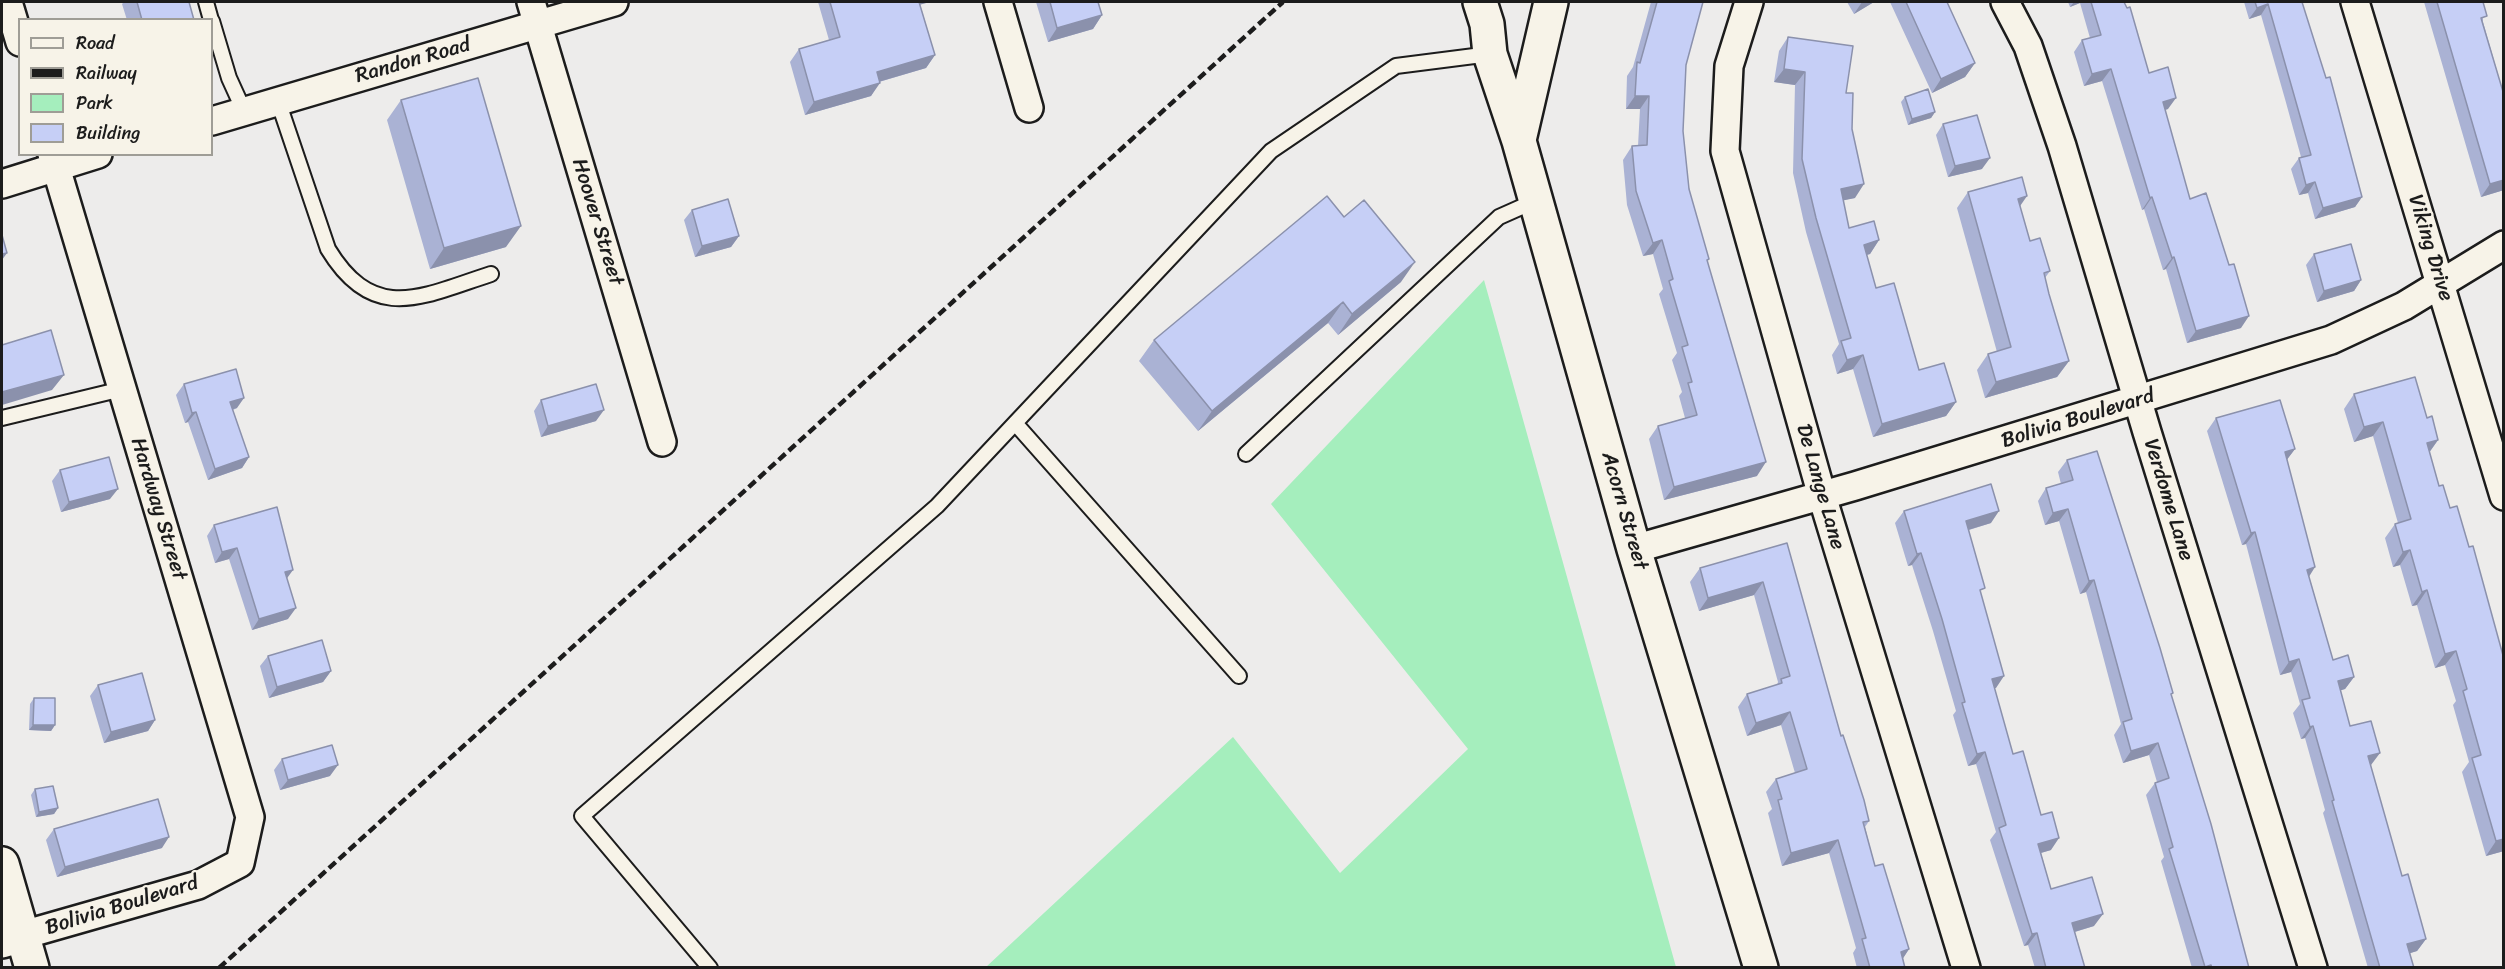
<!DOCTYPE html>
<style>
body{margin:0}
#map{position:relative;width:2505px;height:969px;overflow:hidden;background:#edeceb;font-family:Sriracha,sans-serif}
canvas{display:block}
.frame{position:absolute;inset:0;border:3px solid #1c1c1c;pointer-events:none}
.legend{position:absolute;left:18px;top:18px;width:195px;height:138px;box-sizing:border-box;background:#f7f3e8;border:2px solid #9f9d96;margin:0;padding:8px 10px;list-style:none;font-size:18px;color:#1c1c1c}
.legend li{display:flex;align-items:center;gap:12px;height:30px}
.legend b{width:30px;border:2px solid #9f9d96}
</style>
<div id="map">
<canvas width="2505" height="969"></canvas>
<div class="frame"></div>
<ul class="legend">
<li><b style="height:8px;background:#f7f3e8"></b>Road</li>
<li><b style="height:8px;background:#1c1c1c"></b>Railway</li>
<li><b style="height:16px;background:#a5eebd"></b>Park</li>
<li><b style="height:16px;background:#c6cff6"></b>Building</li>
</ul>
</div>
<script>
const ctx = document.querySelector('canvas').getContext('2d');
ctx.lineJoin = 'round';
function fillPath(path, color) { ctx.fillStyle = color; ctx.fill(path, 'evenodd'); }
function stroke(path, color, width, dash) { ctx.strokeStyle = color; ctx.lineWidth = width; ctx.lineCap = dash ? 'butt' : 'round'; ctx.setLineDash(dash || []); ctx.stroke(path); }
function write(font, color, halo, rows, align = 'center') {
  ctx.font = font + ' Sriracha,sans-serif'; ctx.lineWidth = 4.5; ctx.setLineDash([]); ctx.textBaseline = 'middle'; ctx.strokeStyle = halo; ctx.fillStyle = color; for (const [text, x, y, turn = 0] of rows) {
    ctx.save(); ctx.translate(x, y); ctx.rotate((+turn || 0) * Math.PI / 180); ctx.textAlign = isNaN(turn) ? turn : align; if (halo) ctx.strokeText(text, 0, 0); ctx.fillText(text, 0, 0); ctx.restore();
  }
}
fillPath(new Path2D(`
 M1484 280 1676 967H986L1233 737 1340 873 1468 749 1271 504Z`), '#a5eebd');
const service = new Path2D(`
 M206 2 211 20
 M212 21 229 78 244 111
 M278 101 328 249C374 325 423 296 491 274
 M2 418 122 389
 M1015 423 1239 676
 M1246 454 1499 217 1535 201
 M710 968 582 816 937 506 1271 151 1396 66 1490 54`);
const minor = new Path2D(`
 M8 2 20 42
 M531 2 662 442
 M998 2 1029 108
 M1749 2 1729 66 1725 151 1822 496 1966 968
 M2005 2 2028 46 2062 146 2147 432 2313 968
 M2355 2 2504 496
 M212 121 614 2
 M2 184 98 154
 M1634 549 1855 486 2331 340 2404 306 2504 245
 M23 935 198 885 240 863 250 817 52 154`);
const tertiary = new Path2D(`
 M1480 2 1487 24 1490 54 1519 141 1634 549 1761 968
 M1519 140 1551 2
 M2 941 23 935`);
const secondary = new Path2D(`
 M2 864 32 968`);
stroke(service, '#1c1c1c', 18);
stroke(minor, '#1c1c1c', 32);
stroke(tertiary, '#1c1c1c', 38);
stroke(secondary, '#1c1c1c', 38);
stroke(service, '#f7f3e8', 14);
stroke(minor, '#f7f3e8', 27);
stroke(tertiary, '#f7f3e8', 33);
stroke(secondary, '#f7f3e8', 33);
stroke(new Path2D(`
 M219 968 1283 2`), '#1c1c1c', 4.5, [9, 4.5]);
fillPath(new Path2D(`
 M124 2H189L194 20H127L122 4Z
 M818 2H930L920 4 935 55 926 68 879 82 871 96 805 115 790 62 799 49 829 40Z
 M1036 2H1098L1102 15 1093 29 1048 42Z
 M1651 2H1703L1686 65 1683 131 1689 189 1709 259 1707 262 1757 476 1664 500 1649 439 1658 426 1685 418 1679 396 1682 392 1672 360 1677 353 1659 294 1663 289 1653 254 1643 256 1627 205 1623 160 1632 146H1638L1640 109H1626L1627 76 1633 67Z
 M1847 2H1874L1854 14Z
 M1890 2H1947L1975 63 1965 77 1932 93Z
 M2068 2H2124L2149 73 2168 109 2165 110 2190 199 2241 328 2187 343 2166 269 2163 270 2144 209 2142 210 2102 81 2084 86 2074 52 2082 40 2090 38 2080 3 2070 7Z
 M2244 2H2302L2362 197 2355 207 2315 219 2308 193 2299 195 2291 169 2299 158 2301 157 2285 99 2261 15 2249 19Z
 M2424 2H2483V22L2504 95V190L2481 197Z
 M1788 37 1846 93 1852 129 1855 198 1843 200 1849 228 1879 240 1870 254 1867 255 1876 288 1919 370 1956 402 1946 416 1873 437 1853 369 1837 374 1832 355 1839 344 1806 232 1793 173 1795 85 1774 82 1779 51Z
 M1905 97 1935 112 1931 118 1908 125 1901 102Z
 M401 100 506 247 430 269 387 120Z
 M1943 124 1982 169 1948 177 1936 135Z
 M1968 192 2020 206 2030 241 2050 271 2045 278 2049 294 2069 361 2057 377 1985 398 1977 370 1988 354 1997 352 1957 208Z
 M692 210 739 236 731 247 695 257 684 220Z
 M2314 254 2361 280 2354 291 2317 302 2306 265Z
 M1401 282 1338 335 1328 323 1198 431 1139 361 1154 340Z
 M184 384 237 408 233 410 249 457 242 468 208 480 188 422 185 423 176 395Z
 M2354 394 2427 418 2438 440 2429 453 2439 486 2469 547 2504 659V851L2486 856 2462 772 2469 762 2453 705 2456 701 2445 665 2435 668 2417 605 2412 606 2400 565 2393 567 2385 538 2395 524 2398 523 2373 436 2354 442 2344 409Z
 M541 400 596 421 541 437 534 411Z
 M2216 418 2295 449 2287 459 2309 576 2333 660 2354 677 2345 689 2340 690 2350 726 2371 765H2370L2402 876 2426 939 2417 951 2410 953 2414 968H2368L2323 813 2325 810 2305 738 2301 739 2293 713 2300 704 2291 672 2280 675 2246 544 2242 545 2207 431Z
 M2067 460 2171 696 2249 968H2192L2161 861 2164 857 2146 795 2155 783 2157 782 2149 755 2123 763 2114 735 2121 724 2086 592 2080 594 2059 521 2045 525 2038 501 2046 488 2061 484 2058 472Z
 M60 470 110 499 61 512 52 481Z
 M1904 511 1991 523 1969 530 1981 594 1996 688H1994L2013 754 2051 850 2041 853 2051 889 2094 926 2075 932 2085 968H2035L2028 945 2024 946 1990 840 1996 832 1976 764 1968 766 1953 715 1956 711 1933 631 1912 565 1908 566 1895 523Z
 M214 525 287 578 288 619 252 630 229 559 215 563 207 536Z
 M1787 543 1841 736 1869 821 1865 827 1875 866 1909 949 1903 958 1905 968H1857L1853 953 1856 948 1829 853 1782 866 1768 813 1772 809 1766 792 1776 779 1795 773 1781 725 1747 736 1738 707 1747 694 1777 685 1778 682 1754 595 1699 611 1690 582 1700 568Z
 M268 656 331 671 323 682 269 698 260 666Z
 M98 685 155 720 148 731 104 743 90 696Z
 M34 698 55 725 51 731 29 730 30 704Z
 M282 759 330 776 280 790 274 770Z
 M35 789 58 808 54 814 36 817 31 795Z
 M54 829 162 848 57 877 46 840Z`), '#aab2d4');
fillPath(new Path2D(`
 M913 2H930L908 8Z
 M1862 2H1874L1854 14Z
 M2074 2H2081L2080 3 2070 7Z
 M2268 4 2261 15 2249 19 2257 8Z
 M1102 15 1093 29 1048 42 1057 28Z
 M935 55 926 68 868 85 877 72Z
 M1975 63 1965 77 1932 93 1941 79Z
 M1784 69 1805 72 1795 85 1774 82Z
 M2111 69 2102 81 2084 86 2092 74Z
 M880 83 871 96 805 115 814 102Z
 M1635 96H1649L1640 109H1626Z
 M2176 98 2168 109 2154 113 2163 102Z
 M1935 112 1931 118 1908 125 1912 119Z
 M1990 158 1982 169 1948 177 1955 166Z
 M2504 180V190L2481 197 2490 184Z
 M2315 182 2308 193 2299 195 2306 185Z
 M1864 184 1855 198 1831 203 1841 189Z
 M2027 196 2016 212 2018 199Z
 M2152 197 2144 209 2142 210 2150 198Z
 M2362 197 2355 207 2315 219 2323 208Z
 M521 226 506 247 430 269 444 248Z
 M739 236 731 247 695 257 702 246Z
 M1662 240 1653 254 1643 256 1653 243Z
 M1879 240 1870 254 1854 258 1864 245Z
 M7 253 2 260V254Z
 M2174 257 2166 269 2163 270 2172 258Z
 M1415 262 1401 282 1338 335 1352 314Z
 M2361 280 2354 291 2317 302 2324 291Z
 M1343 302 1328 323 1198 431 1212 411Z
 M2249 316 2241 328 2187 343 2196 331Z
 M1863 355 1853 369 1837 374 1847 360Z
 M2069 361 2057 377 1985 398 1996 382Z
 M64 375 52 390 2 405V392Z
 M244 398 237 408 223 412 230 402Z
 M1956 402 1946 416 1873 437 1882 424Z
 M604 410 596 421 541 437 548 426Z
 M196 412 188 422 185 423 192 413Z
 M2383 422 2373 436 2354 442 2364 427Z
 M2438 440 2428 454 2427 443Z
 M2295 449 2286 461 2285 452Z
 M249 457 242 468 208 480 215 469Z
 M1766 462 1757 476 1664 500 1674 487Z
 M118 489 110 499 61 512 69 502Z
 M2068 509 2059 521 2045 525 2053 513Z
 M1999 511 1991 523 1958 533 1966 521Z
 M2255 532 2246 544 2242 545 2251 533Z
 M237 548 229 559 215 563 222 552Z
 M2410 550 2400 565 2393 567 2403 552Z
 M1921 553 1912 565 1908 566 1917 554Z
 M2315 567 2307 580V570Z
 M293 570 285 581V572Z
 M2094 580 2086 592 2080 594 2089 581Z
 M1763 582 1754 595 1699 611 1708 598Z
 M2427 590 2417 605 2412 606 2422 592Z
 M296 608 288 619 252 630 259 619Z
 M2456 651 2445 665 2435 668 2445 654Z
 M2299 659 2291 672 2280 675 2289 662Z
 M331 671 323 682 269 698 277 687Z
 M2004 676 1996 688 1983 691 1992 679Z
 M2354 677 2345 689 2329 694 2338 681Z
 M1790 712 1781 725 1747 736 1756 723Z
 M155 720 148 731 104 743 111 732Z
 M33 725H55L51 731 29 730Z
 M2313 726 2305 738 2301 739 2310 727Z
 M2158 743 2149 755 2123 763 2131 751Z
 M1985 752 1976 764 1968 766 1977 754Z
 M2380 753 2371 765 2359 769 2368 756Z
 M338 765 330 776 280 790 288 780Z
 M58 808 54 814 36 817 39 812Z
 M169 837 162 848 57 877 65 867Z
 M2059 838 2051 850 2030 856 2038 844Z
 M2504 839V851L2486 856 2496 841Z
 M1838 840 1829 853 1782 866 1791 853Z
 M2103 914 2094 926 2064 935 2072 923Z
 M2037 933 2028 945 2024 946 2032 934Z
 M2426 939 2417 951 2398 957 2407 944Z
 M1909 949 1900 963 1901 952Z`), '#8b91ac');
const building = new Path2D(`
 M137 2H189L194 20H142Z
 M830 2H919L935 55 877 72 880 83 814 102 799 49 840 37Z
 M1050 2H1098L1102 15 1057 28Z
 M1657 2H1703L1686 65 1683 131 1689 189 1709 259 1707 260 1766 462 1674 487 1658 426 1697 415 1688 383 1692 382 1682 347 1688 345 1669 281 1673 279 1662 240 1653 243 1636 191 1632 146 1647 145 1649 96H1635L1637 62 1640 63Z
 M1906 2H1947L1975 63 1941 79Z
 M2091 2H2124L2127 8 2130 7 2149 73 2168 67 2176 98 2163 102 2190 199 2206 193 2229 265 2234 264 2249 316 2196 331 2174 257 2172 258 2152 197 2150 198 2111 69 2092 74 2082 40 2101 35Z
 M2255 2H2302L2326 78 2330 77 2362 197 2323 208 2315 182 2306 185 2299 158 2311 155 2292 88 2268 4 2257 8Z
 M2437 2H2483L2487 16 2481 18 2504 95V180L2490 184Z
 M1788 37 1853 46 1846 93H1853L1852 129 1864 184 1841 189 1849 228 1874 221 1879 240 1864 245 1876 288 1894 283 1919 370 1944 363 1956 402 1882 424 1863 355 1847 360 1841 341 1851 338 1816 218 1802 159 1805 72 1784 69Z
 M478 78 521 226 444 248 401 100Z
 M1928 89 1935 112 1912 119 1905 97Z
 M1977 115 1990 158 1955 166 1943 124Z
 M2022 177 2027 196 2018 199 2030 241 2040 238 2050 271 2044 273 2049 294 2069 361 1996 382 1988 354 2011 347 1968 192Z
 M1327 196 1344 217 1364 200 1415 262 1352 314 1343 302 1212 411 1154 340Z
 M728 199 739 236 702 246 692 210Z
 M2 235 7 253 2 254Z
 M2351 244 2361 280 2324 291 2314 254Z
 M51 330 64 375 2 392V345Z
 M236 369 244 398 230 402 249 457 215 469 196 412 192 413 184 384Z
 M2415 377 2427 418 2432 416 2438 440 2427 443 2439 486 2443 485 2450 508 2457 506 2469 547 2473 546 2504 659V839L2496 841 2472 758 2481 755 2463 691 2467 689 2456 651 2445 654 2427 590 2422 592 2410 550 2403 552 2395 524 2411 519 2383 422 2364 427 2354 394Z
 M596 384 604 410 548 426 541 400Z
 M2280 400 2295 449 2285 452 2315 567 2307 570 2333 660 2348 655 2354 677 2338 681 2350 726 2371 721 2380 753 2368 756 2402 876 2408 874 2426 939 2407 944 2414 968H2380L2332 801 2334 800 2313 726 2310 727 2302 700 2310 698 2299 659 2289 662 2255 532 2251 533 2216 418Z
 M2097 451 2160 648 2173 693 2171 694 2211 824 2249 968H2212L2211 965 2205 967 2169 849 2173 847 2155 783 2169 778 2158 743 2131 751 2123 722 2132 719 2094 580 2089 581 2068 509 2053 513 2046 488 2073 480 2067 460Z
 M109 457 118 489 69 502 60 470Z
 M1991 484 1999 511 1966 521 1985 588 1980 590 2004 676 1992 679 2013 754 2023 751 2041 815 2052 812 2059 838 2038 844 2051 889 2092 877 2103 914 2072 923 2085 968H2046L2037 933 2032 934 1999 828 2006 825 1985 752 1977 754 1962 703 1965 702 1942 619 1921 553 1917 554 1904 511Z
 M277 507 293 570 285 572 296 608 259 619 237 548 222 552 214 525Z
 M1787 543 1841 736 1843 735 1864 800 1869 821 1863 822 1875 866 1883 864 1909 949 1901 952 1905 968H1870L1862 939 1866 938 1838 840 1791 853 1778 800 1782 799 1776 779 1807 769 1790 712 1756 723 1747 694 1782 683 1781 679 1790 676 1763 582 1708 598 1700 568Z
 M322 640 331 671 277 687 268 656Z
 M142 673 155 720 111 732 98 685Z
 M34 698H55V725H33Z
 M332 745 338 765 288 780 282 759Z
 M53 786 58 808 39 812 35 789Z
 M158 799 169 837 65 867 54 829Z`);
fillPath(building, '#c6cff6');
stroke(building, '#8b91ac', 1.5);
write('21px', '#1c1c1c', '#f7f3e8', [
 ["Randon Road",413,61,-16],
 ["Hoover Street",597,222,73],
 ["Viking Drive",2430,248,73],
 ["Bolivia Boulevard",2078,419,-17],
 ["De Lange Lane",1820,487,74],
 ["Verdome Lane",2168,500,73],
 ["Hardway Street",158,509,73],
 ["Acorn Street",1624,511,74],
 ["Bolivia Boulevard",122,906,-17]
]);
</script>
